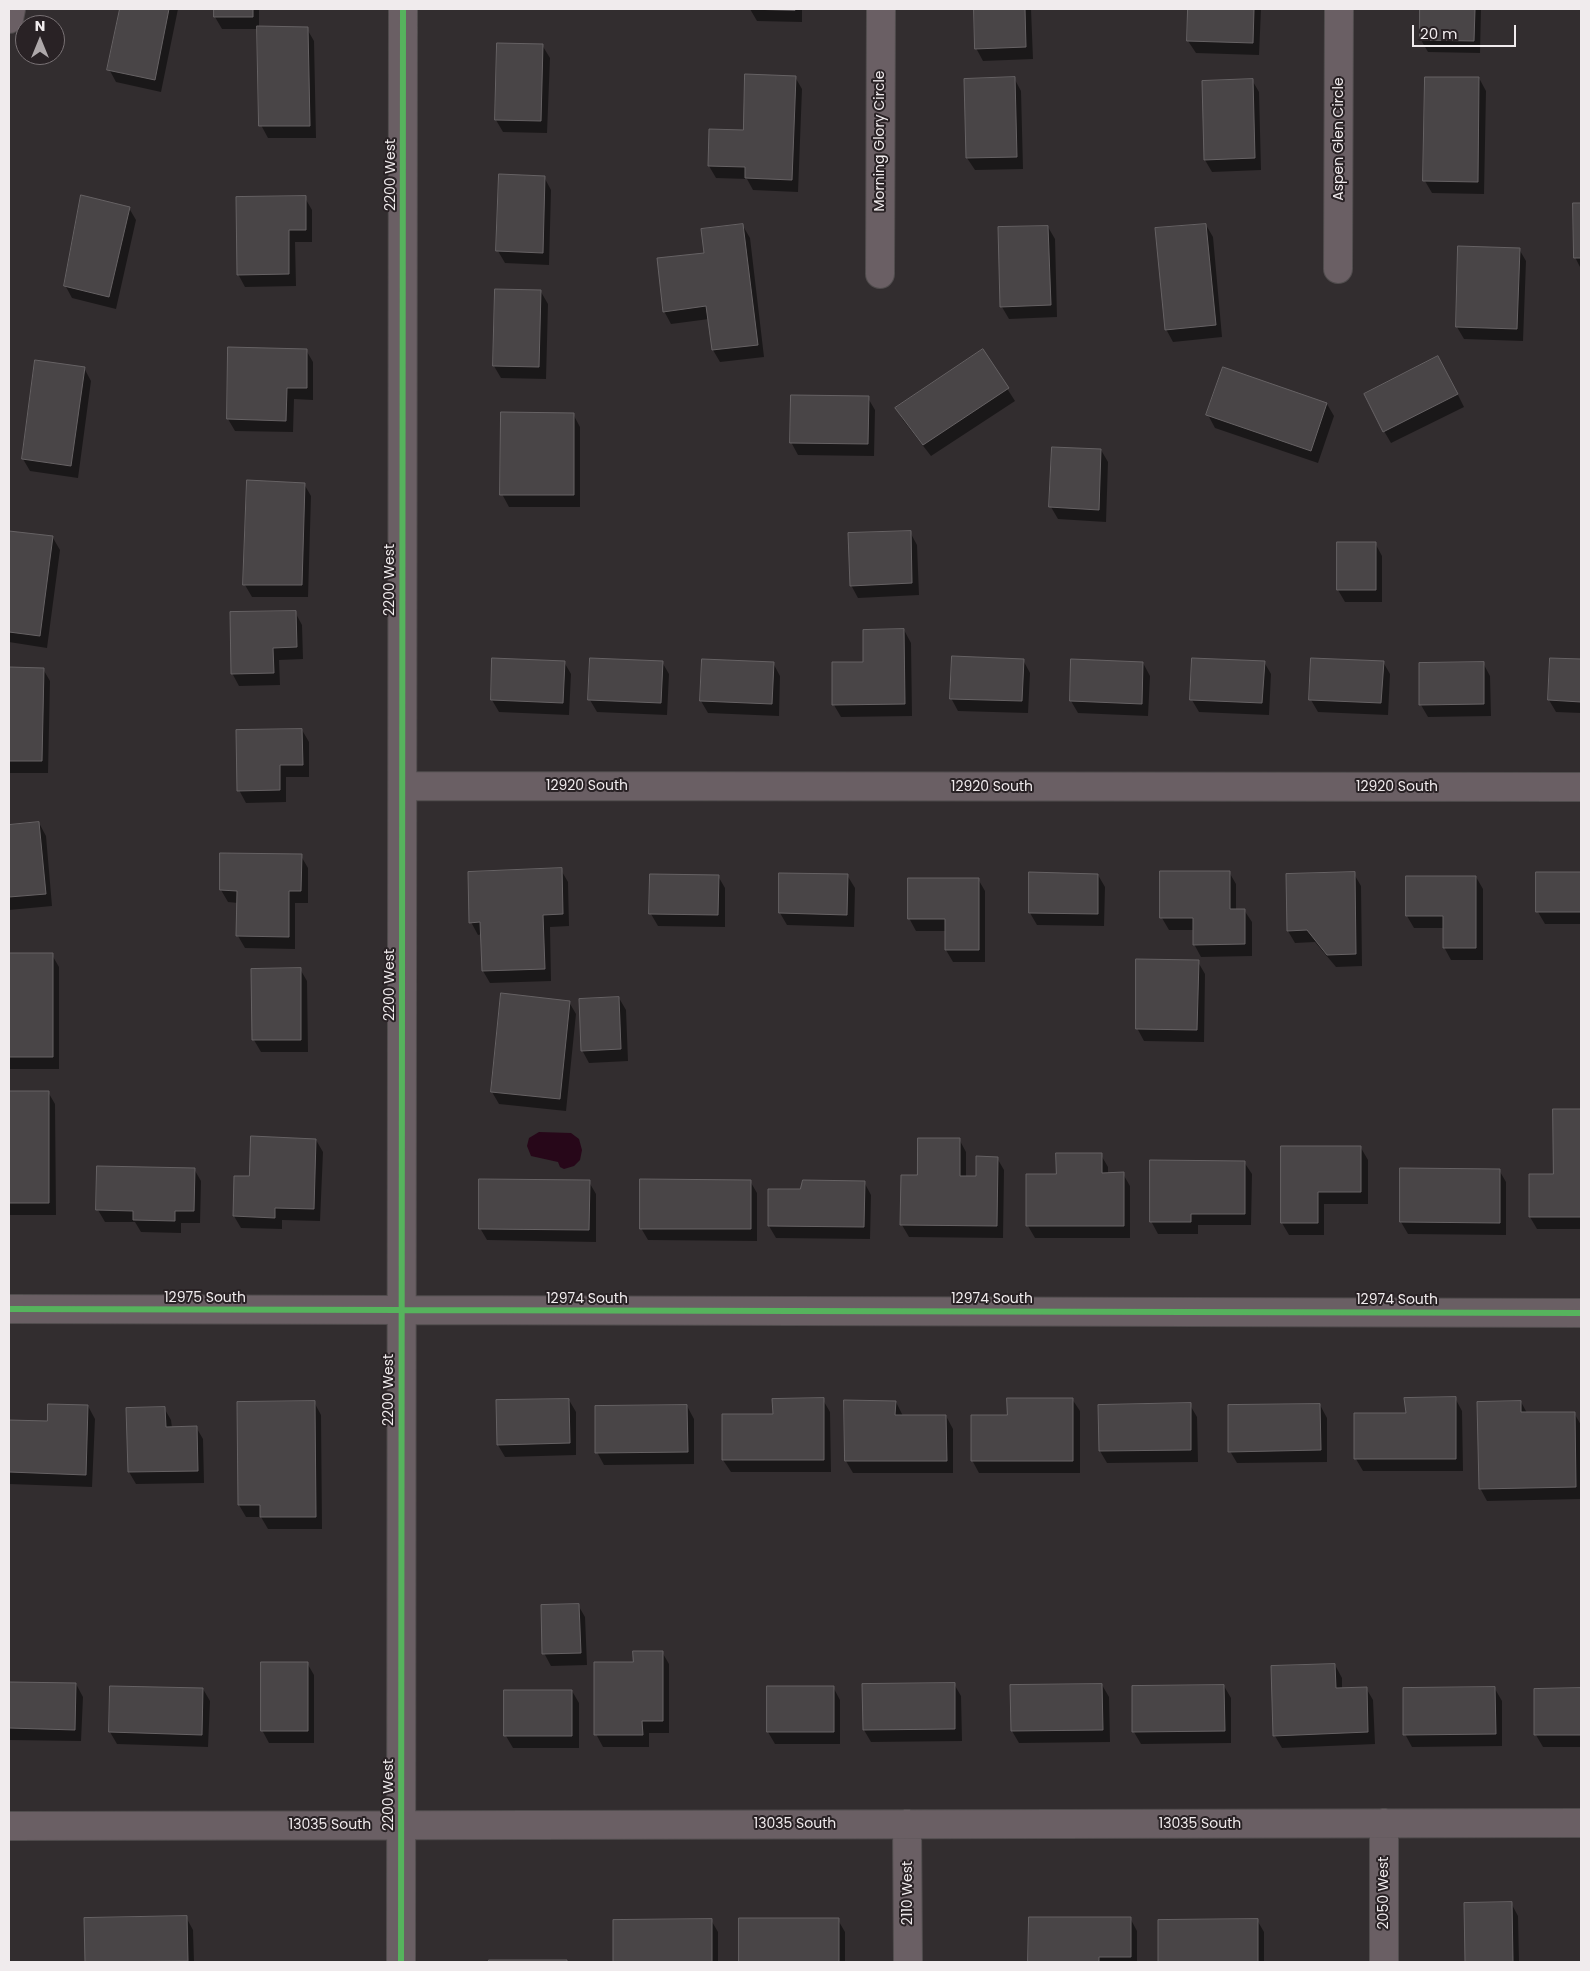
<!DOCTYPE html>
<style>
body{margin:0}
#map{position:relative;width:1590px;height:1971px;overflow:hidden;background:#322d2f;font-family:Poppins,sans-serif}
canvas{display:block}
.frame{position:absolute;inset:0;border:10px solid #f0ebed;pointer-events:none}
.north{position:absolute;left:15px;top:15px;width:50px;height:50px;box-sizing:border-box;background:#292225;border:1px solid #797275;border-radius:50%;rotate:0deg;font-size:14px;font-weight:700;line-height:20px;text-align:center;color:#f0ebed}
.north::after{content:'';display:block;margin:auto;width:18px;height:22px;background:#aea8aa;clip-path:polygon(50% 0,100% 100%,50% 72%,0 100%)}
.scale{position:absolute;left:1412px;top:25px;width:104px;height:22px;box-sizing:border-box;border:2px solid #f0ebed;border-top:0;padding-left:6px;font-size:15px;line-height:18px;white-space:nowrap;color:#f0ebed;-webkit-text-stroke:4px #292225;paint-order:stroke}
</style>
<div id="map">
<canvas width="1590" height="1971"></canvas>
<div class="frame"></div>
<div class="north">N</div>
<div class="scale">20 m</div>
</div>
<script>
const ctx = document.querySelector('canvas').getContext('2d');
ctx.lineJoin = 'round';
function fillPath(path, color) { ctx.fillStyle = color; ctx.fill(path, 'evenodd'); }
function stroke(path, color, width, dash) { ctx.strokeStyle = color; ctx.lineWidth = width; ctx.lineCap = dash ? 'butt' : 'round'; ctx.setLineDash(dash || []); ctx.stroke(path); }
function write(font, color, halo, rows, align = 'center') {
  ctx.font = font + ' Poppins,sans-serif'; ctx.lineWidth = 4; ctx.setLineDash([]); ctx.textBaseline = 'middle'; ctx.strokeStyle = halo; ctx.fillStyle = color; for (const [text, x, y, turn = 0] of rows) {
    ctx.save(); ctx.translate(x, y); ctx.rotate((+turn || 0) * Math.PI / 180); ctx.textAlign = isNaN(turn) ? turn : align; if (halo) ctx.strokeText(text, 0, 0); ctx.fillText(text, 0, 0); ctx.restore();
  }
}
fillPath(new Path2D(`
 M539 1132 571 1133 579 1139 582 1150 580 1160 574 1166 564 1169 560 1167 558 1162 531 1156 527 1146 529 1138Z`), '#270719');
fillPath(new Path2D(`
 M121 9H178L161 92 116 82 109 69Z
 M215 9H259V27L307 29 314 41 316 138H268L261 125 258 29H222L215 17Z
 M750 9H802V22L757 21Z
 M975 9H1031L1033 59 983 61 976 48Z
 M1189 9H1261L1259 55 1196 53 1188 41Z
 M1422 9H1481L1480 53 1428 52 1421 40Z
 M542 45 550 58 547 133 503 132 496 120Z
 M795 77 802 89 798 192 753 190 747 179 716 178 709 166Z
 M1014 78 1021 91 1023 169 975 170 967 158Z
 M1426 78H1479L1486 91 1484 194 1432 193 1425 181Z
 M1252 80 1259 92 1261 170 1212 172 1205 160Z
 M500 176 544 177 551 190 549 265 505 263 498 251Z
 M305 198 312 210V242H295L296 286 245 287 238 274Z
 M1574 205H1581V269L1575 257Z
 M129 208 136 220 116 309 72 298 65 285Z
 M1206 225 1213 237 1222 337 1173 342 1166 329Z
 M743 226 750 238 764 357 720 362 713 350 709 319 671 324 664 311 705 254Z
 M1048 227 1055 239 1057 317 1009 319 1002 307Z
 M1519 249 1526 261 1523 341 1464 339 1457 327Z
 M541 292 548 304 546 379 501 378 494 366Z
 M229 348 306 350 313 362V400L294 399 293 432 235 431 228 419Z
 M983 351 1015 401 931 456 903 420 896 408Z
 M84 368 91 381 78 478 30 471 23 459Z
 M1445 369 1464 407 1391 443 1384 431Z
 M868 398 875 410 874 456 798 455 791 442Z
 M1327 404 1334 416 1318 463 1215 428 1208 415Z
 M573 414 580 427V507H509L502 494Z
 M1053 448 1101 450 1108 462 1106 522 1058 519 1051 507Z
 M304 484 311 496 308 597H252L245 585Z
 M9 532 53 538 60 550 47 648 9 642Z
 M910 532 917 545 919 595 858 598 851 585Z
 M1375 543 1382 556V602H1345L1338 590Z
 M295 612 302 625 303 659 279 660 280 685 239 686 232 673Z
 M904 630 911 643 912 716 841 717 834 705 864 663Z
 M1551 659 1581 661V713L1556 712 1549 700Z
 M1023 660 1030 673 1028 713 958 711 951 698Z
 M564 662 571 674 569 715 499 712 492 700Z
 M662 662 669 674 667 715 597 712 590 700Z
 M1264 662 1271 674 1269 715 1199 712 1192 700Z
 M1383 662 1390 674 1388 715 1318 712 1311 700Z
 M773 663 780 676 779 716 708 713 701 701Z
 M1143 663 1150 676 1148 716 1078 713 1071 701Z
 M1483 663 1490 676 1491 716 1428 717 1421 705Z
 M9 668 43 669 50 681 48 773H9Z
 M302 730 309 742V777H286V802L246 803 239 790Z
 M39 823 46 836 52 906 9 910V826Z
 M301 856 308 868V903H295V949L245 948 238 936V903L228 902 221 890Z
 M561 870 568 882 569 926 550 927 551 981 490 983 483 971 482 934 478 935 471 922Z
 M1229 872 1236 884V910H1244L1252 922V956L1201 957 1194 944V930H1169L1162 918Z
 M780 874 847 875 855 888 854 927 787 925 780 913Z
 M1354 874 1361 886 1362 966 1336 967 1315 942 1295 943 1288 931Z
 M1538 874H1581V924H1545L1538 912Z
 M1098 875 1105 887 1104 926 1037 925 1030 913Z
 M718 876 725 888V927L658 926 651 914Z
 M1407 877H1476L1483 889V960H1451L1444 947V928H1414L1407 916Z
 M978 879 985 891V962H953L946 950V931H916L909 918Z
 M9 955H52L59 967V1069H9Z
 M1198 962 1205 974 1204 1042 1144 1041 1137 1028Z
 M300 969 307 981 308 1052H261L254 1040Z
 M619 998 626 1010 628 1061 589 1063 582 1050Z
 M569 1002 576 1014 566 1111 499 1104 492 1092Z
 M9 1092H48L55 1104 56 1215H10L9 1214Z
 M1554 1110H1581V1229H1537L1530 1217 1554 1175Z
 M959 1139 966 1152V1177L977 1178 997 1158 1004 1170 1003 1238 909 1237 902 1225 918 1177Z
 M316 1140 323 1152 320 1221 282 1220V1229L241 1228 234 1216 235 1177 250 1178Z
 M1282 1148H1361L1368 1160V1204H1324V1235H1289L1282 1223Z
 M1101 1155 1108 1167V1174H1123L1130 1186V1238H1035L1028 1226 1058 1175Z
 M1244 1162 1252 1174 1251 1225H1198V1234H1158L1151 1221Z
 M194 1169 201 1181 200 1223H181V1233L141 1232 135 1222H105L98 1210Z
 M1499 1170 1506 1182V1235L1408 1234 1401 1222Z
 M750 1181 757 1193V1241L648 1240 641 1228Z
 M589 1182 596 1194V1242L487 1240 480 1228Z
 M864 1182 871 1195 870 1239 776 1238 769 1226 801 1190Z
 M1455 1398 1462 1411 1463 1471H1363L1356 1459 1407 1415Z
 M1072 1399 1080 1411V1473H979L972 1460 1008 1416Z
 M569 1400 576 1412V1455L505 1457 498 1445Z
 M823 1400 830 1412 831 1472H731L723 1460 775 1415Z
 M845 1401 896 1402 903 1416H946L953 1429V1473H853L846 1461Z
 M314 1402 321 1415 322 1529H268L261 1517H246L239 1505Z
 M1521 1402 1527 1413H1574L1581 1425V1499L1487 1501 1480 1488Z
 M1190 1405 1197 1417 1198 1462 1107 1463 1100 1451Z
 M1320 1405 1327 1418V1462L1237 1463 1230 1451Z
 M88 1406 95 1419 92 1487 9 1484V1421L48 1422Z
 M687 1406 694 1419V1464L604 1465 597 1452Z
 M164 1408 171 1420 172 1428 196 1427 203 1439 204 1483 136 1484 129 1472 128 1409Z
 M578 1605 585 1617 587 1665 551 1666 544 1653Z
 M662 1652 669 1664V1733H649V1747H603L596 1734 635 1663Z
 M307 1663 314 1675V1743H269L262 1730Z
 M1335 1665 1342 1678V1689L1366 1688 1373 1700 1375 1744 1282 1748 1275 1736Z
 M9 1683 76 1684 83 1697 81 1741 9 1740Z
 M954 1684 961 1696 962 1741 871 1742 864 1730Z
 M1102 1685 1109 1697 1110 1742 1019 1743 1012 1731Z
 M1224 1686 1231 1698V1743L1141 1744 1134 1732 1133 1687Z
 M833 1687 840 1700V1744H775L768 1732Z
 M203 1689 210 1701 208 1747 117 1744 110 1732Z
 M1495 1689 1502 1701V1746L1412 1747 1405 1734Z
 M1535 1690H1581V1747H1543L1536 1735Z
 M572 1691 579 1703V1748H513L506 1736Z
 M1511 1903 1518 1916 1519 1962H1466V1904Z
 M186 1917 193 1930 194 1962H86L85 1919Z
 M1030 1918H1130L1137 1931V1962H1029Z
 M711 1920 718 1932V1962H614V1921Z
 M741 1920H838L845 1932V1962H741Z
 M1257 1920 1264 1932V1962H1160L1159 1921Z
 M9 1930 10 1931 9 1962Z
 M491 1961H567V1962H491Z`), '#0007');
const building = new Path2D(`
 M120 9H169L155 80 107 70Z
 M214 9H253V17H214Z
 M748 9H795V10Z
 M974 9H1025L1026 47 975 49Z
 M1188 9H1254L1253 43 1187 41Z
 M1420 9H1475L1474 41 1420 40Z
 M257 26 308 27 310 126H259Z
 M497 43 543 44 541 121 495 120Z
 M745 74 796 76 792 180 745 178V167L708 166 709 129 743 130Z
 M1015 77 1017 157 966 158 964 79Z
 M1425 77H1479L1478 182 1423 181Z
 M1253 79 1255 158 1204 160 1202 81Z
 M499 174 545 176 543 253 496 251Z
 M81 195 130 207 109 297 64 286Z
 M306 196V230H289V274L237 275 236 197Z
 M1573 203H1581V258H1574Z
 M743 224 758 345 712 350 706 306 663 312 657 258 704 253 701 229Z
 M1206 224 1216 325 1165 330 1155 228Z
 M1048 226 1051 305 1000 307 998 227Z
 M1458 246 1520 248 1517 329 1456 327Z
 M495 289 541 290 539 367 493 366Z
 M228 347 307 349V388H287L286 421 227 419Z
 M983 349 1009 388 923 445 895 408Z
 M1438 356 1458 394 1383 432 1364 394Z
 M35 360 85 367 71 466 22 459Z
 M1223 367 1327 403 1311 451 1206 415Z
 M791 395 869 396 868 444 790 443Z
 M501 412 574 413V495H500Z
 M1052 447 1101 449 1099 510 1049 507Z
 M247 480 305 483 302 585H243Z
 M9 531 53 536 40 636 9 632Z
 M911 531 912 583 850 586 848 533Z
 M1337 542H1376V590H1337Z
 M296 611 297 647 273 648 274 673 231 674 230 612Z
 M904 629 905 704 832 705V662H863V630Z
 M952 656 1024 659 1022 701 950 699Z
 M492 658 565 661 563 703 491 700Z
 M590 658 663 661 661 703 588 700Z
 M1192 658 1265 661 1262 703 1190 700Z
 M1311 658 1384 661 1381 703 1309 700Z
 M1550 658 1581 659V702L1548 700Z
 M702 659 774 662 772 704 700 701Z
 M1071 659 1143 662 1142 704 1070 701Z
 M1484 662V704L1419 705V663Z
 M9 667 44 668 42 761H9Z
 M302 729 303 765H280V790L237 791 236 730Z
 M39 822 46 894 9 897V825Z
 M220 853 302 854 301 891H289V937L236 936 237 891 220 890Z
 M562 868 563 914 543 915 545 969 482 971 480 922 469 923 468 872Z
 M1160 871H1230V909H1245V944L1193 945V918H1160Z
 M1029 872 1098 874V914L1029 913Z
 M1355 872 1356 954 1327 955 1307 930 1287 931 1286 874Z
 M1536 872H1581V912H1536Z
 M779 873 848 874 847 915 779 913Z
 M650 874 719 875 718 915 649 914Z
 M1406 876H1476V948H1443V916H1406Z
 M908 878H979V950H945V919H908Z
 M9 953H53V1057H9Z
 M1136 959 1199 960 1197 1030 1136 1029Z
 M301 968V1040H252L251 969Z
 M501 993 570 1001 560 1099 491 1092Z
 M619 997 621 1049 581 1051 579 999Z
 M9 1091H49V1203H9Z
 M1553 1109H1581V1217H1529V1174H1553Z
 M251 1136 316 1139 314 1209 275 1208V1218L233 1216 234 1176H249Z
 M918 1138H960V1176H976V1156L998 1157 997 1226 900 1225 901 1175H917Z
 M1281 1146H1361V1192H1318V1223H1281Z
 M1056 1153H1102V1173L1124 1172V1226H1026V1174H1056Z
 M1150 1160 1245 1161V1214H1191V1222H1150Z
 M97 1166 195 1168 194 1211H175V1221L133 1220V1211L96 1210Z
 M1400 1168 1500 1169V1223L1400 1222Z
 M479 1179 590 1180 589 1230 479 1229Z
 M640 1179 751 1180V1229H640Z
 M803 1180 865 1181 864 1227 768 1226V1189H800Z
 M1456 1397V1459H1354V1413H1406L1404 1398Z
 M824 1398V1460H722V1414H773L772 1399Z
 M1007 1398H1073V1461H971V1415H1007Z
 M569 1399 570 1443 497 1445 496 1400Z
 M844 1400 896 1401 895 1415H946L947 1461H845Z
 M315 1401 316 1517H260V1505H238L237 1402Z
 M1521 1401V1412H1575L1576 1487 1479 1489 1477 1402Z
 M1191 1403V1450L1099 1451 1098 1405Z
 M48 1404 88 1405 86 1475 9 1472V1420L47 1421Z
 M1320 1404 1321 1450 1228 1452V1405Z
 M687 1405 688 1452 595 1453V1406Z
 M165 1407 166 1427 197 1426 198 1471 128 1472 126 1408Z
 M579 1604 581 1653 542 1654 541 1605Z
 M633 1651H663V1721H642L643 1735H594V1662H633Z
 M261 1662H308V1731H261Z
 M1335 1664 1336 1688 1367 1687 1368 1732 1273 1736 1271 1666Z
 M9 1682 76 1683 75 1730 9 1728Z
 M955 1683V1729L863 1730 862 1684Z
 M1102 1684 1103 1730 1011 1731 1010 1685Z
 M1224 1685 1225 1731 1132 1732V1686Z
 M110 1686 203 1688 202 1735 109 1732Z
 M767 1686H834V1732H767Z
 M1495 1687 1496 1734 1403 1735V1688Z
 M1581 1688V1735H1534V1689Z
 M504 1690H572V1736H504Z
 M1512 1902 1513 1962H1465L1464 1903Z
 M187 1916 188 1961 85 1962 84 1918Z
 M1029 1917H1131V1957H1099V1962H1028Z
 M739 1918H839V1962H739Z
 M712 1919V1962H613V1920Z
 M1258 1919V1962H1158V1920Z
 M489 1960H567V1962H489Z`);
fillPath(building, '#494547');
stroke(building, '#666264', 1);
const minor = new Path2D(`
 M9 19 11 9
 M1338 269 1339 9
 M880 274 881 9
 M403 786 1581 787
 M9 1309 1581 1313
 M1384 1823V1962
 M907 1824 908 1962
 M9 1826 1581 1823
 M401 1962 403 9`);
stroke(minor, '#504c4d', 30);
stroke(minor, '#6a5f64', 28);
stroke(new Path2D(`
 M9 1309 1581 1313
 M401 1962 403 9`), '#56b35d', 6);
write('14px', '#f0ebed', '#292225', [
 ["Aspen Glen Circle",1339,139,-90],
 ["Morning Glory Circle",880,141,-90],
 ["2200 West",391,175,-90],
 ["2200 West",390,580,-90],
 ["12920 South",587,786],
 ["12920 South",992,787],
 ["12920 South",1397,787],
 ["2200 West",390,985,-90],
 ["12975 South",205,1298],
 ["12974 South",587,1299],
 ["12974 South",992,1299],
 ["12974 South",1397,1300],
 ["2200 West",389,1390,-90],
 ["2200 West",389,1795,-90],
 ["13035 South",795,1824],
 ["13035 South",1200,1824],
 ["13035 South",330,1825],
 ["2110 West",908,1893,-90],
 ["2050 West",1384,1893,-90]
]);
</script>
